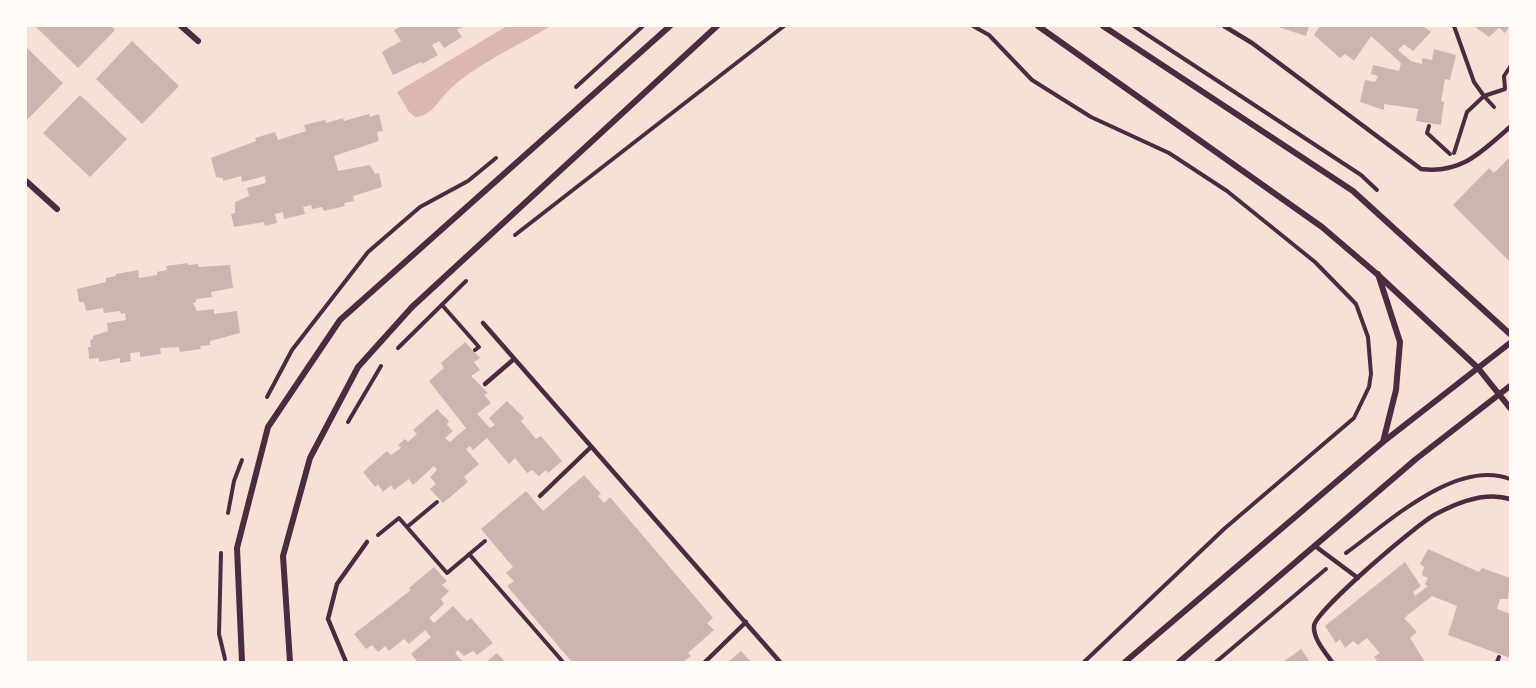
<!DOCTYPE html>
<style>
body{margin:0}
#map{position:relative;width:1536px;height:688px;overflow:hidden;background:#f7e1d7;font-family:"PT Serif",serif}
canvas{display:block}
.frame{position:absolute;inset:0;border:27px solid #fffaf5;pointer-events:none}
</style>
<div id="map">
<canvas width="1536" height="688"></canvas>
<div class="frame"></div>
</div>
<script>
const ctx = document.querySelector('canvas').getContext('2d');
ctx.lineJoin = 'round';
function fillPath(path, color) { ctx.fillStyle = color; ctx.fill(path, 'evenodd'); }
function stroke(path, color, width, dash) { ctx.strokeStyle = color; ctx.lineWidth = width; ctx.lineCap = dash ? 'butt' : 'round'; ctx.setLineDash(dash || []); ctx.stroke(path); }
fillPath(new Path2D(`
 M507 26H551C519 45 479 63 451 88 439 99 432 117 415 117L409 112 397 92Z`), '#dcb8b0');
fillPath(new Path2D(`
 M35 26H111L115 30 78 68Z
 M402 26H464L457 30 462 37 444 48 439 41 432 45 438 55 422 64 421 62 393 75 382 52 401 41 394 30Z
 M1275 26H1309L1306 36Z
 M1320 26H1423L1431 32 1413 51 1404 44 1398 50 1411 61 1422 64V58L1432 60 1434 49 1456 55 1450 80 1445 79 1441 101 1444 102 1441 125 1416 121 1418 109 1384 104V110L1360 102 1365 80 1375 82 1378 76 1371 74 1373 65 1399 71 1401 63 1371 36 1354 61 1345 54 1340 58 1314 35Z
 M1474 26H1510L1505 33 1499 28 1489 37Z
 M132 41 179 86 142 124 96 79Z
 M26 47 63 83 26 121Z
 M80 95 127 139 90 177 43 133Z
 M369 114 370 117 379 114 383 131 377 132 379 141 334 156 338 171 370 165 375 174 379 173 382 187 353 196 354 201 344 203 345 206 324 211 322 207 312 209 311 205 303 207 305 214 284 219 283 212 275 214 277 223 265 226 264 222 234 227 231 214 235 213V202L249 196 247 188 266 183 265 176 242 182 241 176 223 181V178L216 177 211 158 256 141 255 138 275 132 278 140 306 131 304 125 325 120 326 123 343 118 344 121Z
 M1510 157V262L1453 205 1489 168 1494 173Z
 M188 263V265L198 264 199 267 230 265 233 288 211 292 212 297 196 299V302L193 303 197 311 214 309V314L237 311 240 333 210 341V345L200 346 201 349 180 352 179 347 160 348 161 354 140 357V352L130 353 131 361 120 363V358L99 362V358L89 359 88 347H91L90 340 93 339V336L108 331 107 323 126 320 125 313 121 314 120 311 104 313 103 308 86 311 84 302H79L77 289 106 282V278L116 276V274L138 270 139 278 157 275V272L167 270 166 266Z
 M465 342 480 358 474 362 480 370 471 376 488 393 484 395 491 403 477 414 490 428 495 425 489 418 507 401 524 418 521 421 536 439 541 436 562 461 548 473 546 470 539 476 532 470 527 473 515 458 509 464 487 438 473 450 470 446 466 449 479 464 464 477 468 482 443 503 430 489 436 484 430 477 437 470 434 466 413 485 409 479 394 490 391 485 383 492 378 484 375 487 363 472 387 451 391 455 401 448 398 445 405 439 408 442 417 434 413 430 437 409 449 421 447 425 453 431 445 438 450 442 466 428 429 381 444 368 441 363Z
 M584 475 601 494 598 496 604 503 610 497 713 618 707 623 714 630 688 653 691 656 683 662H572L507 586 514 581 506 573 513 567 481 529 526 491 543 511Z
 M1428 549 1479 572 1482 568 1510 578 1508 599H1500L1497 609 1510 614V658L1448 635 1457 606 1432 596 1404 618 1417 632 1410 638 1425 662H1378L1374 657 1380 653 1367 638 1358 645 1353 641 1345 648 1340 639 1336 643 1325 626 1405 562 1421 586 1413 592 1415 596 1428 586 1425 584 1428 578 1422 575 1424 567 1420 564Z
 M434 567 447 581 442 585 449 591 441 599 444 604 429 618 434 623 453 606 467 621 471 618 493 643 477 655 473 651 464 656 458 650 455 653 463 662H418L411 654 431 637 425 630 409 644 404 639 389 651 385 646 378 652 372 645 366 649 354 634 411 590 409 588Z
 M1301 649 1310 662H1283Z
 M741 651 751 662H728Z
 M497 653 505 662H486Z`), '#ccb4b1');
stroke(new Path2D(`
 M973 26 989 35 1032 80 1091 117 1169 153 1227 191 1315 262 1356 304 1368 337 1371 374 1369 387 1354 418 1224 529 1084 662
 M1134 26 1361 175 1377 190
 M576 87 643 26
 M1494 107 1484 96 1505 89 1504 76 1510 67
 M1429 126 1427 133 1450 154
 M1454 153 1467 112 1484 96 1474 82 1454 26
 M515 235 784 26
 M442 305 479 347 475 350
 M398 348 466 281
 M267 397 292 350 368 252 420 207 468 181 496 158
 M348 422 381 366
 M228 513 234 481 242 460
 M407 527 437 502
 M378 535 399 518 447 573 485 541
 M221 553 219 634 225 659
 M1346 553C1388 523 1456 458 1510 479
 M469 554 563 662
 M1216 662 1326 569
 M1497 662 1499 657`), '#4a2c40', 4);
stroke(new Path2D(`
 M1224 26 1252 43 1421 169C1462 174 1481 152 1510 127
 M483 323 780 662
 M485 384 514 359
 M540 496 591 447
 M1315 546 1358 578
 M346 662 328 619 337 584 367 542
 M705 662 746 622
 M1332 662C1326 653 1313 639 1314 626 1315 611 1418 523 1436 514 1458 502 1485 491 1510 499`), '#4a2c40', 4.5);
stroke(new Path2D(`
 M181 26 198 41
 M1038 26 1322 227 1377 274 1478 368 1510 408
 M1103 26 1353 191 1510 334
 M26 181 57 209
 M1378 274 1400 342 1396 390 1383 442
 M242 662 237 548 268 427 340 320 670 26
 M290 662 283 556 310 458 358 367 412 307 717 26
 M1125 662 1383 442 1510 343
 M1179 662 1416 459 1510 386`), '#4a2c40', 6);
</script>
